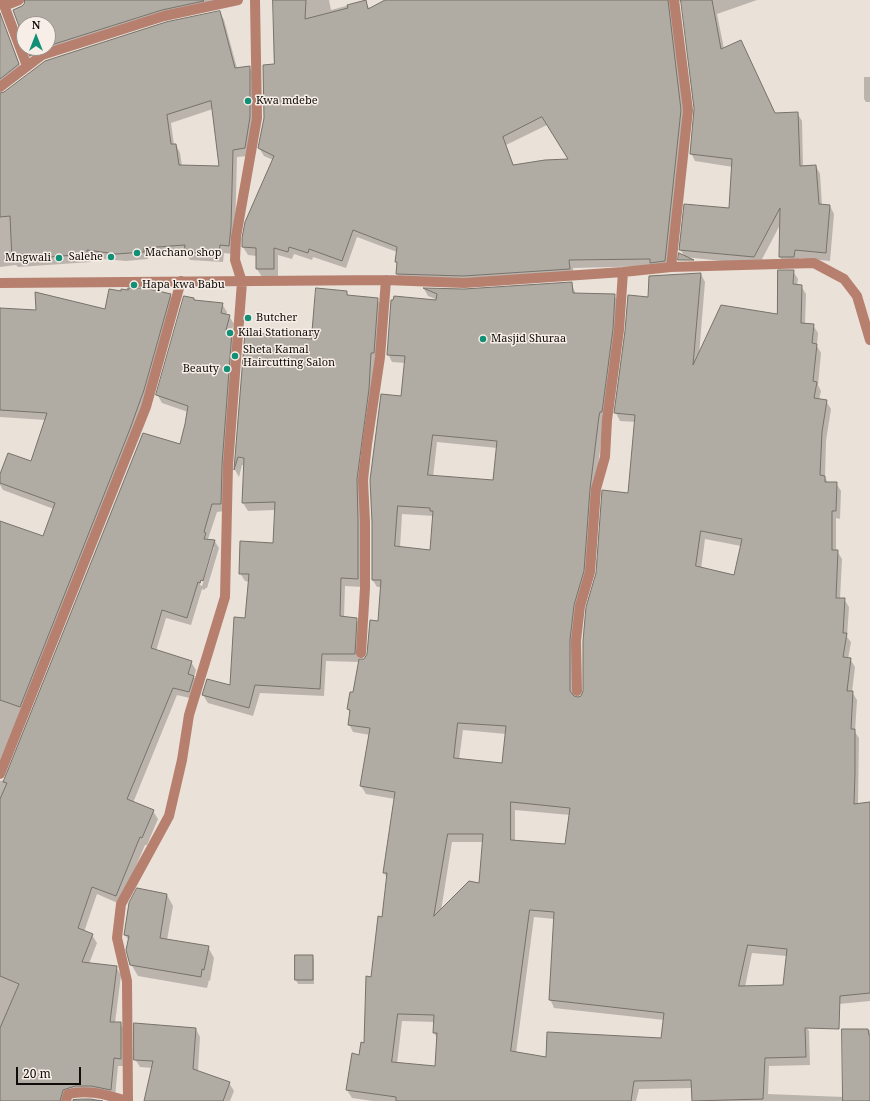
<!DOCTYPE html>
<style>
body{margin:0}
#map{position:relative;width:870px;height:1101px;overflow:hidden;background:#eae1d9;font-family:"Noto Serif",serif}
canvas{display:block}
.north{position:absolute;left:16px;top:16px;width:40px;height:40px;box-sizing:border-box;background:#f7eee7;border:1px solid #9a948e;border-radius:50%;rotate:0deg;font-size:11px;font-weight:700;line-height:16px;text-align:center;color:#0f0c09}
.north::after{content:'';display:block;margin:auto;width:14px;height:18px;background:#129077;clip-path:polygon(50% 0,100% 100%,50% 72%,0 100%)}
.scale{position:absolute;left:16px;top:1067px;width:65px;height:18px;box-sizing:border-box;border:2px solid #0f0c09;border-top:0;padding-left:5px;font-size:12px;line-height:14px;white-space:nowrap;color:#0f0c09;-webkit-text-stroke:3px #f7eee7;paint-order:stroke}
</style>
<div id="map">
<canvas width="870" height="1101"></canvas>
<div class="north">N</div>
<div class="scale">20 m</div>
</div>
<script>
const ctx = document.querySelector('canvas').getContext('2d');
ctx.lineJoin = 'round';
function fillPath(path, color) { ctx.fillStyle = color; ctx.fill(path, 'evenodd'); }
function stroke(path, color, width, dash) { ctx.strokeStyle = color; ctx.lineWidth = width; ctx.lineCap = dash ? 'butt' : 'round'; ctx.setLineDash(dash || []); ctx.stroke(path); }
function write(font, color, halo, rows, align = 'center') {
  ctx.font = font + ' "Noto Serif",serif'; ctx.lineWidth = 3; ctx.setLineDash([]); ctx.textBaseline = 'middle'; ctx.strokeStyle = halo; ctx.fillStyle = color; for (const [text, x, y, turn = 0] of rows) {
    ctx.save(); ctx.translate(x, y); ctx.rotate((+turn || 0) * Math.PI / 180); ctx.textAlign = isNaN(turn) ? turn : align; if (halo) ctx.strokeText(text, 0, 0); ctx.fillText(text, 0, 0); ctx.restore();
  }
}
fillPath(new Path2D(`
 M0 0H242L167 18 45 57 36 63 28 48H48V24H24V37L14 10 25 5V1L13 5Z
 M274 0H329L331 10 365 1 370 10 387 0H757L717 14 724 49 741 41 775 114 797 113 802 121 803 167 816 166 820 174 822 205 830 206 834 214 830 261 799 258V265H784L780 257 781 223 759 265 685 257 680 249 730 209 733 167 695 161 691 153 695 109 682 3 679 1 685 119 669 269 653 266 573 268 574 277 401 282 397 274V252L357 237 346 268 313 257 312 260 294 254 292 259 278 255V277H262L257 269V256L248 255 243 247 273 160 264 156 259 148 275 65ZM547 125 569 160 514 166 506 145Z
 M220 12 224 20 237 68 249 67 254 75 255 126 249 156 237 157 235 236 233 254 224 253 223 262 190 260 186 253 148 256V259L126 261 92 258 91 262 18 267 16 265 0 267V94ZM213 109 220 167 182 166 180 153 176 145H174L171 123Z
 M0 14 23 73 0 91Z
 M864 77H870V102H866L864 99Z
 M793 271 798 279 797 286H801L806 294 805 325H813L818 333 817 346 821 353 818 385 821 391 819 400 826 401 831 409 826 441 825 477 828 483H836L841 491 840 519 836 518V551H837L842 559 840 599H844L849 607 847 637 851 642 848 659H850L855 667 852 692 857 700 855 732 859 738 858 804 870 805V1001L787 1009 804 1023 809 1031 810 1065 769 1066 768 1094 844 1097 843 1030H870V1101H692V1088L639 1089 636 1101H373L352 1098 347 1090 365 1044 372 978 382 918 387 879 384 872 395 799 366 794 361 786 370 735 353 732 349 724 350 713 348 709 353 693 359 662 326 661 324 696 260 693 253 716 208 703 203 695 231 687 246 619 250 582 245 581 240 573 274 544 276 510 248 511 243 503 245 465H242L239 477 235 470 246 333 312 340 346 292 349 296 377 299 382 307 361 488 363 587 345 586 344 617 356 619 361 627 359 660H365L368 654 378 622 382 587H377L372 579 402 397 405 363 392 362 388 354 440 301 428 296 424 289 464 290 571 283 576 294 614 295 619 303 594 497 588 579 574 649 575 698 581 697 584 692 629 494 636 422 620 421 616 413 649 298 701 274 705 282 699 355 778 315ZM437 442 497 448 494 481 433 477ZM402 514 434 516 431 551 400 548ZM705 539 741 546 735 576 701 569ZM463 730 506 734 503 764 459 760ZM515 810 570 815 566 846 515 842ZM452 842H483L480 884 441 911ZM534 917 554 919 550 999 554 1008 664 1020 662 1039 547 1058 516 1053ZM752 953 787 956 784 992 745 987ZM402 1021 435 1022 434 1033 438 1039 436 1067 397 1064Z
 M121 292 170 295 175 303 148 399 0 775V522L43 537 54 509 3 490 0 485V477L31 462 46 420 0 417V309L37 311 105 310Z
 M194 301 222 304 227 312 226 315 229 316 234 324 231 332 236 340 225 511 217 512 208 539 214 540 219 548 207 588H205V590L202 589 191 625 166 618 156 651 191 662 196 670 194 677 198 684 194 699 177 695 133 803 153 811 158 819 147 845H145L120 904 97 894 84 932 92 935 97 943 89 964 116 967 121 975 115 1023H120L125 1031V1066H118L115 1097 72 1095 66 1101H0V781L4 780 180 445 188 412 162 403 157 394ZM211 547H214L202 586 200 585Z
 M167 895 173 906 167 940 208 947 214 958 210 981 209 980 207 988 138 976 131 964 129 941 125 935Z
 M296 956H312L314 960V984H298L296 980Z
 M196 1029 200 1037 198 1072 229 1083 234 1091 230 1101H145L153 1068 140 1067 135 1059Z`), '#0003');
const building = new Path2D(`
 M25 0H203L204 1 162 10 48 46V24H24V40L13 10 22 6 24 4Z
 M273 0H306L305 19 348 8 347 5 366 0 368 9 385 0H668L681 110 665 261 650 263V259L569 260 570 269 464 276 396 274 397 262H395L397 247 353 230 342 261 309 249 308 253 289 247 288 252 274 248V269H256V248L242 247V238L245 222 274 156 258 148 264 118 263 65 274 64ZM542 117 568 159 545 160 513 165 503 137Z
 M681 0H712L721 49 741 40 775 113 798 112 800 166 816 165 819 204 830 205 826 253 795 250 794 257H779L780 208 754 257 679 250 684 204 729 208 732 159 690 154 694 109Z
 M220 11 235 68 250 66V117L245 148 233 150 231 227 229 246 220 245 219 254 184 252 185 245 144 248V252L116 254 87 250V254L12 260 10 216 0 217V93L4 92 45 61 166 22ZM211 101 219 166 179 165 176 144H171L167 115Z
 M0 13 19 64 0 79Z
 M27 48H43L30 56Z
 M679 253 694 260H678Z
 M778 270H794L793 284 802 285 801 323 814 324 812 343 817 344 813 381 817 382 814 398 827 400 822 432 820 475 825 476V482H837L836 511H832V550H838L836 598H845L843 633H847L843 657 851 658 847 691H853L851 729H855V773L854 804 870 802V993L840 996 839 1029 805 1028 806 1057 765 1058 763 1099 692 1101 691 1080 634 1081 631 1101H396V1097L346 1090 352 1053 359 1055 361 1042 364 1043 366 976 371 977 378 916 382 917 387 873H383L395 792 360 786 370 728 348 725 350 710 347 709 350 692H353L359 659H364L367 654 370 620 378 621 381 580H372V522L370 480 381 394 401 396 405 356 387 355 391 300H393L394 296 436 300 437 294 423 288 464 289 572 282 573 293 615 294 613 329 602 412H600L599 416 590 489 584 571 574 605 570 640V691L574 696 578 697 581 696 583 691V641L586 607 596 573 602 490 628 493 635 415 614 413 625 331 628 295 648 297 649 276 701 273 693 365 721 305 777 314ZM433 435 497 441 493 480 428 475ZM398 506 430 508V511H433L430 550 395 546ZM701 531 742 539 734 575 696 566ZM458 723 506 726 502 763 454 758ZM511 802 570 808 565 844 511 840ZM448 834H483L479 883 469 881 434 916ZM530 910 554 912 549 1000 664 1013 661 1038 547 1032 546 1057 511 1051ZM748 945 787 949 783 985 739 986ZM398 1014 434 1015 433 1033H437L435 1066 392 1062Z
 M128 288H145L171 294 144 390 130 429 20 707 0 700V521L43 536 55 503 0 483V474L8 453 31 461 47 413 0 410V308L36 310 35 292 105 309 109 289 121 291V289L128 290Z
 M316 288 347 291V295L378 298 374 353H371L369 389 357 479 358 522V579L341 578 340 616 357 618 355 654H322L320 689 255 685 249 708 202 695 207 679 230 685 234 617 245 618 249 574H239L240 541 273 543 275 502 242 503 244 458 238 457 234 470 245 332 311 339Z
 M184 296 194 298V300L223 303 221 313 230 315 226 330 232 331 222 465 221 504H212L204 532 206 533 204 539 215 540 203 581 201 580 200 583 198 582 187 618 162 610 151 648 192 661 188 674 194 676 189 692 173 688 127 799 154 810 142 838 140 837 116 896 92 887 78 928 93 934 82 962 117 966 110 1022H121V1059L114 1058 111 1090 91 1086H75L63 1090 60 1101H0V1028L19 984 0 976V799L7 783 3 782 143 433 180 444 185 424 188 406 156 395Z
 M137 888 167 894 160 938 209 946 204 970 202 969 201 977 130 965 126 950 129 936 124 935 129 903Z
 M295 955H313V980H295Z
 M134 1023 196 1028 193 1069 230 1082 223 1101H144L153 1061 134 1060Z
 M842 1029H868L869 1035H870V1101H843Z
 M83 1099H90L103 1101H73V1100Z`);
fillPath(building, '#b1aca3');
stroke(building, '#767269', 1);
stroke(new Path2D(`
 M2 0 27 66
 M0 4H9L19 0
 M0 87 42 55 164 16 238 0
 M671 267 688 110 674 0
 M0 283 386 280 464 283 623 272 671 267 814 263 844 279 857 296 870 340
 M361 653 365 588V522L363 480 367 444 380 357 386 280
 M577 691 576 641 580 606 590 572 596 489 605 457 607 420 619 330 623 272
 M0 774 146 407 181 281
 M66 1101 68 1094C89 1089 107 1095 127 1101
 M128 1101 127 981 117 938 121 904 169 816 182 760 189 715 225 597 228 465 242 282 235 260 236 237 257 118 255 0`), '#b67f6e', 10);
for (const [x, y, r, color] of [
 [248,101,4,"#129077"],
 [137,253,4,"#129077"],
 [111,257,4,"#129077"],
 [59,258,4,"#129077"],
 [134,285,4,"#129077"],
 [248,318,4,"#129077"],
 [230,333,4,"#129077"],
 [483,339,4,"#129077"],
 [235,356,4,"#129077"],
 [227,369,4,"#129077"]
]) { const dot = new Path2D(); dot.arc(x, y, r, 0, 2 * Math.PI); ctx.fillStyle = color; ctx.fill(dot); stroke(dot, '#f7eee7', 1.5); }
write('11px', '#0f0c09', '#f7eee7', [
 ["Kwa mdebe",256,101],
 ["Machano shop",145,253],
 ["Salehe",103,257,"right"],
 ["Mngwali",51,258,"right"],
 ["Hapa kwa Babu",142,285],
 ["Butcher",256,318],
 ["Kilai Stationary",238,333],
 ["Masjid Shuraa",491,339],
 ["Sheta Kamal",243,350],
 ["Haircutting Salon",243,363],
 ["Beauty",219,369,"right"]
], 'left');
</script>
